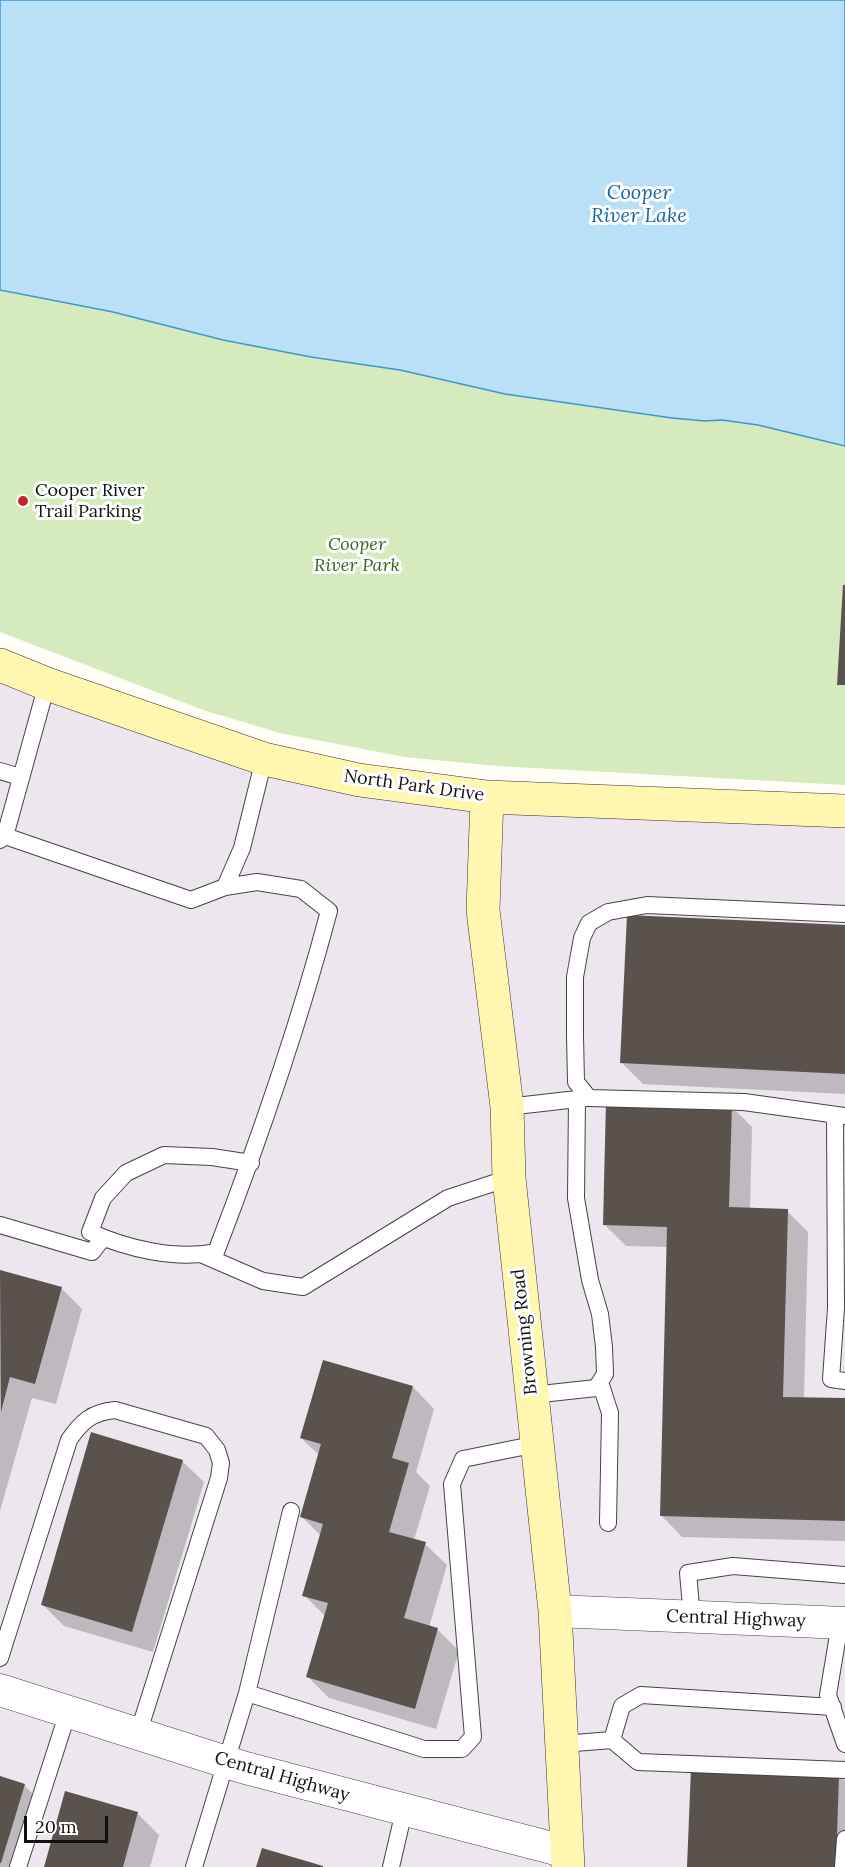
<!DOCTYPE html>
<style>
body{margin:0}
#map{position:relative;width:845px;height:1867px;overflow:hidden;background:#fffdf5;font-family:Lora,serif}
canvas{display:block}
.scale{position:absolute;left:24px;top:1816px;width:84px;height:27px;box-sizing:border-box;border:3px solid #111;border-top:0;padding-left:8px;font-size:18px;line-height:21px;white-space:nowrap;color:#111;-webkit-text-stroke:4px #fff;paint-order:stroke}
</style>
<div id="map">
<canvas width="845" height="1867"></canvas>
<div class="scale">20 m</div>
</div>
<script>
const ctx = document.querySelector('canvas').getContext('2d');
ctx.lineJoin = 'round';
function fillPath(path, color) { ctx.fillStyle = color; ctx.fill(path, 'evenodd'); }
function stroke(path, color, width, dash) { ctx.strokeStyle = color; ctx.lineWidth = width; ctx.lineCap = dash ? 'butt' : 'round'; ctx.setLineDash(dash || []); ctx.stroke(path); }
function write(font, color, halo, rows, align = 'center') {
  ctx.font = font + ' Lora,serif'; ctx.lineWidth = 6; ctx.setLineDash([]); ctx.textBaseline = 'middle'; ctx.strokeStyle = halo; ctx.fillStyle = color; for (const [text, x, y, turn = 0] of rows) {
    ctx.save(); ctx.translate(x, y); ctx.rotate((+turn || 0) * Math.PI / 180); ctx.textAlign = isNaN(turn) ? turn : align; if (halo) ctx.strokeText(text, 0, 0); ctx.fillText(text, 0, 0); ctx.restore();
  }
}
fillPath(new Path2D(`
 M0 665 359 780 845 811V1867H0Z`), '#eee6ef');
fillPath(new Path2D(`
 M0 290 114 312 223 340 311 357 400 370 505 394 705 421C750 417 801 437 845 446V785L497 766 405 757 280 733 206 711 0 632Z`), '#d5ebbd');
const water = new Path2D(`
 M0 0H845V446L758 425 722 420 705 421 672 418 505 394 400 370 311 357 223 340 113 312 0 290Z`);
fillPath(water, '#b9e0f7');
stroke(water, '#3f96cf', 1.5);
fillPath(new Path2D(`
 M845 927V1094L643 1084 621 1062Z
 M731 1106 752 1127 750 1210 787 1211 808 1232 804 1399 845 1400V1541L682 1537 661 1515 668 1247 626 1246 605 1225Z
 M0 1271 61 1288 82 1309 56 1404 32 1398 0 1511Z
 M413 1387 434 1409 416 1472 430 1486 414 1540 425 1544 447 1565 429 1627 437 1629 459 1651 436 1729 329 1698 308 1677 326 1617 304 1595 321 1536 302 1517 320 1456 301 1438Z
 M182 1461 204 1482 153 1652 64 1626 42 1604Z
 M839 1775 845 1781V1867H688Z
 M0 1778 24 1785 45 1806 27 1867H0Z
 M137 1813 159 1835 150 1867H45Z`), '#0003');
fillPath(new Path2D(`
 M843 585H845V685H837Z
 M627 915 845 925V1074L620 1063Z
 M606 1101 732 1104 729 1207 788 1209 783 1397 845 1398V1521L660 1516 667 1227 603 1225Z
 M0 1270 62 1287 35 1384 10 1377 1 1412Z
 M323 1360 413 1386 392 1458 409 1463 389 1532 426 1542 404 1618 438 1628 415 1709 306 1677 328 1603 302 1596 323 1524 300 1517 321 1444 300 1438Z
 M91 1432 183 1460 132 1632 41 1605Z
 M691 1768 839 1774 836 1867H687Z
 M0 1776 25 1784 1 1863H0Z
 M65 1791 138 1812 123 1867H44Z
 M262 1848 323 1866V1867H256Z`), '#5a524d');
const lane = new Path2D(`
 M0 771 20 777
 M5 836 47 684
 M0 840 5 836 191 900 225 887 242 848 264 759
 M225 887 257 882 301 889 329 911C298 1028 259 1140 216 1252 175 1260 128 1249 90 1232L103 1198 126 1173 164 1155 212 1157 251 1163
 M845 914 647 905 608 912 589 923 582 938 575 977V1036L576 1082 589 1098 744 1102 845 1116
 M507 1107 586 1098
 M835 1115 836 1308 831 1379 845 1381
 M0 1225 92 1252 103 1238
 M203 1255 263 1281 303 1287 448 1198 509 1178
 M600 1382 610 1413 608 1523
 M532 1395 596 1388 605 1374 604 1347 600 1314 590 1280 576 1198 577 1099
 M291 1511 247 1693 424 1749H462L473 1737 452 1484 463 1459 537 1444
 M692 1617 688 1573 733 1566 845 1575
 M840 1623 828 1695 845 1744
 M0 1658 69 1440C81 1422 92 1412 115 1410L206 1436 217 1450 221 1463 219 1478 138 1734
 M612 1740 638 1762 845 1770
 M562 1744 612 1740 622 1706 641 1695 833 1707
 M18 1867 68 1712
 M194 1867 247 1693
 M391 1867 404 1811
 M843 1867 845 1839`);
const street = new Path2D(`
 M555 1611 845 1623
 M0 1690 242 1767 567 1852`);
const secondary = new Path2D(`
 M0 665 47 684 264 759 359 780 487 797 845 811
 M487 797 483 910 507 1107 509 1178 555 1611 568 1867`);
stroke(lane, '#444', 18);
stroke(street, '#444', 33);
stroke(secondary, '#333', 34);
stroke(lane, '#fff', 16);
stroke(street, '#fff', 32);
stroke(secondary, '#fff6b0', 33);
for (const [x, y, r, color] of [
 [23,501,6,"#c4262e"]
]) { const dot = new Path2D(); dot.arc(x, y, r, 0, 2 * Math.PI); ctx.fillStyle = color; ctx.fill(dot); stroke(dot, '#fff', 2); }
write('18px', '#111', '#fff', [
 ["Cooper River",35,491],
 ["Trail Parking",35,512]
], 'left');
write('italic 18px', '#2f6b1f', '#fff', [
 ["Cooper",357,545],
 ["River Park",357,566]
]);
write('18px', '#111', '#fff', [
 ["North Park Drive",414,786,8],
 ["Browning Road",525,1332,-96],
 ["Central Highway",736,1619,2],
 ["Central Highway",282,1777,16]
]);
write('italic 20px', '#1768a6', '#fff', [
 ["Cooper",639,193],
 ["River Lake",639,216]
]);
</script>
